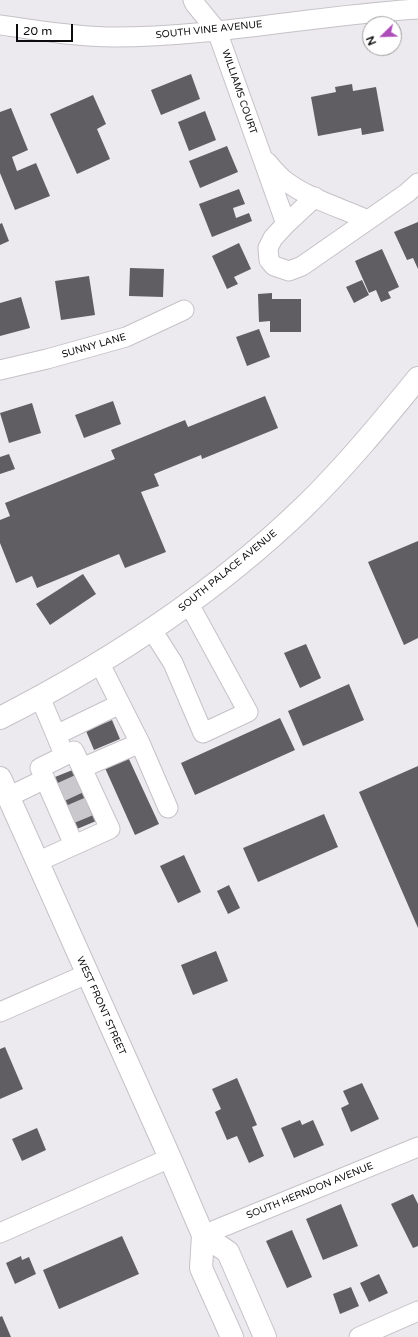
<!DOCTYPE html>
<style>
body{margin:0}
#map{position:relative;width:418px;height:1337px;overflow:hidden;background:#ece9ef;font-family:"Varela Round",sans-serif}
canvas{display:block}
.north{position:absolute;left:362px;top:16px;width:40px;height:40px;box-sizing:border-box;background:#fff;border:1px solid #9e9d9e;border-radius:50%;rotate:247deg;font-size:11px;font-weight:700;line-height:16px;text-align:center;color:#0c0b0d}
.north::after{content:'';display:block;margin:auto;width:14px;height:18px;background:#ad4eb8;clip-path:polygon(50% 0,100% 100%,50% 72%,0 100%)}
.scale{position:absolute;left:16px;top:24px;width:57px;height:18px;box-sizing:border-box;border:2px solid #0c0b0d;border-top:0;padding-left:5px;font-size:12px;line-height:14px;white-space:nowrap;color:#0c0b0d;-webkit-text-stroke:3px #fff;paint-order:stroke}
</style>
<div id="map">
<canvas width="418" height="1337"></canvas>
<div class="north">N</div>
<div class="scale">20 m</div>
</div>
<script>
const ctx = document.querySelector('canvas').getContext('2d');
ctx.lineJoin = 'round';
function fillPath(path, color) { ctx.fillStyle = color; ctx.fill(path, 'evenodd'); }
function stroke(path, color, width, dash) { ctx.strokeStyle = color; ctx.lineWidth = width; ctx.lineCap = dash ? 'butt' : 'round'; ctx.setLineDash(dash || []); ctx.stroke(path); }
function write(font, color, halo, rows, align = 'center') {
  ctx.font = font + ' "Varela Round",sans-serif'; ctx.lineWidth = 4; ctx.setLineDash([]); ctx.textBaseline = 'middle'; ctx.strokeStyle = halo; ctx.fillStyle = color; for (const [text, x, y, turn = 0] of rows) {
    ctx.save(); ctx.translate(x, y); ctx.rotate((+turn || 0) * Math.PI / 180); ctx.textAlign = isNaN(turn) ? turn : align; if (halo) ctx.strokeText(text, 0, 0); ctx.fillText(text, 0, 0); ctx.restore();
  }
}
fillPath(new Path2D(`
 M191 74 200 99 161 115 151 90Z
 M352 84 353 91 376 87 384 131 362 135 361 128 318 136 311 97 336 92 335 87Z
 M93 95 106 124 97 129 110 159 77 174 50 114Z
 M11 108 28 150 12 157 17 171 36 163 50 196 15 210 0 173V112Z
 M205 111 216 140 189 151 178 122Z
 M227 146 238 172 200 188 189 161Z
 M239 189 245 204 233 208 236 218 249 213 252 221 212 237 199 204Z
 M418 222V269L413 258 407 260 394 232Z
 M2 223 9 241 0 245V224Z
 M239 243 251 269 234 277 238 284 227 289 212 256Z
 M382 249 399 287 388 292 391 298 381 302 376 290 369 293 355 261Z
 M130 268 164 269 163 297 129 296Z
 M89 276 95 315 61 320 55 281Z
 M362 280 369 295 354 303 346 287Z
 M272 293V299H301V332H270V321L259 322 258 294Z
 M21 297 30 328 0 336V303Z
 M259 329 270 357 247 366 236 337Z
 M265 396 278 428 202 459 201 455 154 474 159 486 141 492 166 552 125 568 119 554 37 588 32 576 16 583 0 543V520L10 516 5 503 115 459 111 450 185 420 188 427Z
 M113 401 121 424 84 438 75 415Z
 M32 403 41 433 9 443 0 413Z
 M9 454 15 469 0 474V457Z
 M418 541V638L404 645 368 562Z
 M83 574 96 594 50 625 36 604Z
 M306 644 321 678 300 688 284 653Z
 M349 684 364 720 303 746 288 711Z
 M280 718 295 750 195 795 181 763Z
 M112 720 120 739 94 750 86 731Z
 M128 757 159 824 135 835 105 768Z
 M418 766V928L359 792Z
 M75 769 96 821 77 829 55 777Z
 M324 814 338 847 258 882 243 848Z
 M184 855 201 892 178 903 160 866Z
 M229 885 240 908 228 914 217 891Z
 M216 951 228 981 193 995 181 965Z
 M5 1047 23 1089 0 1099V1049Z
 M237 1078 257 1125 252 1127 264 1156 249 1163 237 1136 227 1140 215 1112 221 1109 212 1089Z
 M362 1083 379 1119 351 1132 341 1108 349 1104 343 1091Z
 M300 1120 302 1125 313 1120 324 1145 294 1158 281 1128Z
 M37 1128 46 1150 22 1161 12 1139Z
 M413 1194 418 1204V1246L413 1248 391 1204Z
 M341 1204 358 1246 323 1260 306 1219Z
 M292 1230 312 1277 287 1288 266 1241Z
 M122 1236 139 1274 59 1309 43 1270Z
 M21 1256 22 1260 29 1257 36 1274 15 1284 6 1263Z
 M379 1274 388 1293 369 1302 360 1283Z
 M351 1287 359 1306 340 1314 333 1294Z
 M2 1316 11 1337H0V1317Z`), '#605e63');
stroke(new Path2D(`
 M61 792 81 783
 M71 814 90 806`), '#cac8cd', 19, [19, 10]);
const minor = new Path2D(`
 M193 0 195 4 217 31 286 224
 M0 25C38 30 76 37 114 37 216 37 317 15 418 9
 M267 162C272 168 278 175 284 180 307 198 341 208 368 220
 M315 197 286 224 273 238 268 248 269 260 274 266 289 271 302 266 407 193 418 183
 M0 370 47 359 126 337 184 310
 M152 630 173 663 203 733 248 712 189 604
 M99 662 140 743
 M40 697 61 747
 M56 735 120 704
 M82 768 140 743 168 808
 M8 797 45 779
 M37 862 110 829 74 751 40 768 74 845
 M0 1012 87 974
 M0 1233 170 1158
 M203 1235 418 1147
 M359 1337 418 1311`);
const major = new Path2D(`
 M0 718C110 662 215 593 304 507 345 467 382 422 418 378
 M0 778 170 1158 203 1235 201 1268 232 1337
 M203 1235 228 1252 265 1337`);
stroke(minor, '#c5c2c7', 21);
stroke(major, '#c5c2c7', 24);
stroke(minor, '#fff', 19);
stroke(major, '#fff', 22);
write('10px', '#0c0b0d', '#fff', [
 ["SOUTH VINE AVENUE",209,30,-6],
 ["WILLIAMS COURT",239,92,71],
 ["SUNNY LANE",94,346,-16],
 ["SOUTH PALACE AVENUE",228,571,-39],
 ["WEST FRONT STREET",101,1006,66],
 ["SOUTH HERNDON AVENUE",310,1191,-22]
]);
</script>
